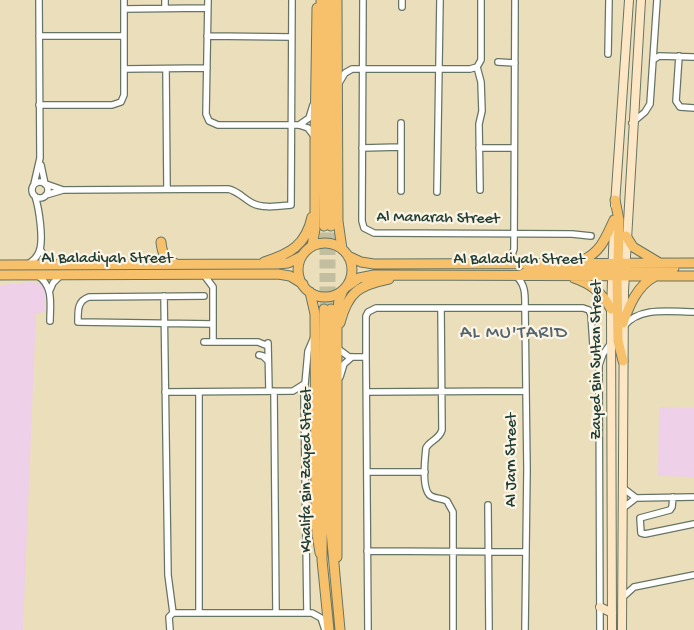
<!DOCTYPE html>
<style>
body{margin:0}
canvas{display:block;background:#ebdebb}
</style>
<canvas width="694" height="630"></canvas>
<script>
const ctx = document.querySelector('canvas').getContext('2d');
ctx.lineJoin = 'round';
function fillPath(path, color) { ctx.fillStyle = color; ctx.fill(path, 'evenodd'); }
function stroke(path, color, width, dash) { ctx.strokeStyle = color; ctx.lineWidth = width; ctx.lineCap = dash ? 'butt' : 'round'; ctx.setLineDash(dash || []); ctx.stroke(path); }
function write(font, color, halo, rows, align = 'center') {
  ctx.font = font + ' "Gochi Hand",sans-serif'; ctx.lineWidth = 4.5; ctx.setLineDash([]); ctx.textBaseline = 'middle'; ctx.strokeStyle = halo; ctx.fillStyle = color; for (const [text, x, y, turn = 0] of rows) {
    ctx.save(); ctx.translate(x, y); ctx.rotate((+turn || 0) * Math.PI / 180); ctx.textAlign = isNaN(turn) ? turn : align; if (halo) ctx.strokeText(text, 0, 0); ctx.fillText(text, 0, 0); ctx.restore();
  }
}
fillPath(new Path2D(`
 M32 282 41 284 45 289V312L36 313 23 630H0V285Z
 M659 407 694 408V477L658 476Z`), '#eed0e8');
stroke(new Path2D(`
 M324 309V226
 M331 309V226`), '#c2bea0', 9, [9, 4.5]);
const minor = new Path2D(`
 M208 0 206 114 209 121 218 125H299L308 128 314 136
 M363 0 362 221 364 228 374 233 572 234 591 236
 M402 7V0
 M165 8V0
 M124 9 207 8
 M39 36H124
 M207 36 291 37
 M608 54 609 0
 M679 56 676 101 680 107 694 108
 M653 60 659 56 693 57
 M498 62 515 63
 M124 69 207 68
 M166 69 167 189
 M339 83 345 73 352 69H470L477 67
 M39 105H112L121 102 124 95V0
 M401 123V191
 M632 123 645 112 650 104 657 0
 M299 125 309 118 313 105
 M362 148 401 147
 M479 148H514
 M41 165 45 184
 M32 190a8 8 0 1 1 16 0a8 8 0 1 1-16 0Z
 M34 184 40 158 39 0
 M46 184 63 190 228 189C238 191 243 198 252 203 263 209 279 206 291 205L292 0
 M480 190 479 124 482 111 481 82 477 67 481 60V0
 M437 192 440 0
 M46 195 63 190
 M40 249 45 257 54 264
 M505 263 512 255 514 249 515 0
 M28 264C33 261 37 257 39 252 44 241 39 208 35 196
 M204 275 213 287V342
 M38 276C54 286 50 305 50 321
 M516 276C526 285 525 295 525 308L527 469 525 630
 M50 290 53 283 61 275
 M164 296 168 575 173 613
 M204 296 89 297C77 301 78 311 78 322L213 324
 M441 308 442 430C439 440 430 440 426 448 425 458 421 490 431 496 436 499 442 498 447 501L453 512V630
 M624 326C640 306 671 312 694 312
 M204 342H258L268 346
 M268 343 269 391
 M337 348 349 357H366
 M259 355 263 356 268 361
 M340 377 344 364 352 357
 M274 391 276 613
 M165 392 293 391 304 384
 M367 392 526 391
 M367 472H425
 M623 488 636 498
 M673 497 672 507 670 510 640 518 641 533 645 534 694 524
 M488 505 489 630
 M623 508 636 498 694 497
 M367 551 526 552
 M623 597 634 587 694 575
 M199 613V392
 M307 613 304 395 308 351 314 337
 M170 630 169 617 173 613H312L321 618 325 630
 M368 630 366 357V316L368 312 376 308H583L589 310 591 315 593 345
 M600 630 599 365 603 354 611 343`);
const secondary = new Path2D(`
 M615 205 629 0
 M600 607 612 613
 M612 630 611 309 614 224
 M622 630 624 291 641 0`);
const primary = new Path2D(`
 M337 0 338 221 342 249
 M615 200 619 220 618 262 620 267
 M626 236 633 247 658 262
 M161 242C162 253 165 260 176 264
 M298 270a27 27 0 1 1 54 0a27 27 0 1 1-54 0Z
 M312 246 315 229V138L317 8
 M348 256 361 262 374 264 694 263
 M583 260C601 252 606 237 614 220
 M264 262C290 254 306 245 312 217
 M0 265 277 264 288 263 302 256
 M616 271 617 276 618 341 623 361
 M0 275 278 274 290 276 303 284
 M521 275C548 259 598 281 623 263
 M613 275 625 270 674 268
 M574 278C592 284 602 293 611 309
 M346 287 359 278 374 275 694 276
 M310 292 315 314 316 517 317 534 320 553
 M340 323C348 292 359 285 389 279
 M623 323C629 306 637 286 654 277
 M337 557V316L339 300 343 290`);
const trunk = new Path2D(`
 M321 0 324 226
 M330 0 331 226
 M324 309 322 560 329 630
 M331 309 330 474 331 531 340 630`);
stroke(minor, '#667563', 8);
stroke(secondary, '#667563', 10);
stroke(primary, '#667563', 11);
stroke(trunk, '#667563', 11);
stroke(minor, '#fff', 5.5);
stroke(secondary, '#fce6c4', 8);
stroke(primary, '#f7c06b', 9);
stroke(trunk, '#f7c06b', 9);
write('16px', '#1f3d34', '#fcf5e5', [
 ["Al Manarah Street",438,219,1],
 ["Al Baladiyah Street",107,260],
 ["Al Baladiyah Street",519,261],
 ["Zayed Bin Sultan Street",598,360,-90],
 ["Al Jarn Street",513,460,-90],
 ["Khalifa Bin Zayed Street",308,470,-90]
]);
ctx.letterSpacing = '1px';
write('19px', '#55656e', '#fcf5e5', [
 ["AL MU'TARID",514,334]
]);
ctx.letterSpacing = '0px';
</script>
